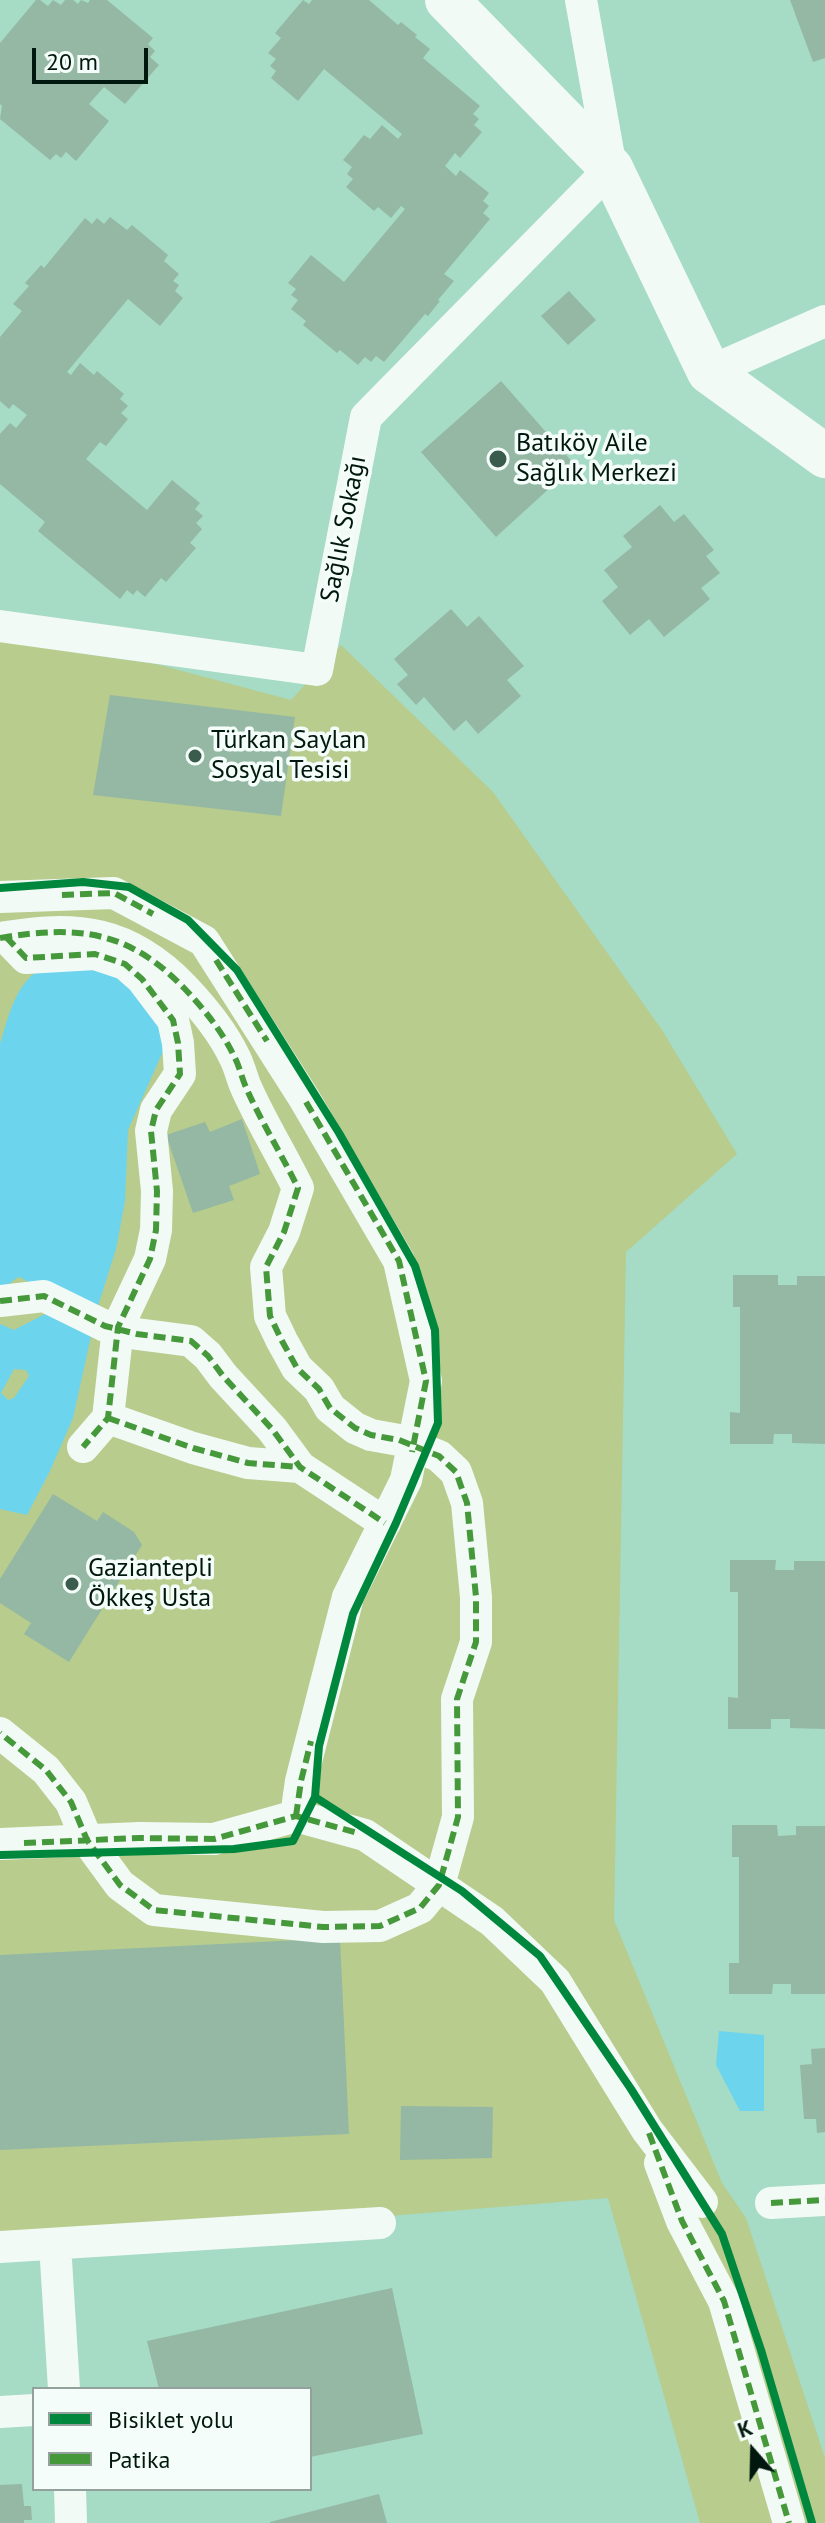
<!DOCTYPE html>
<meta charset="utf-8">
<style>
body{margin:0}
#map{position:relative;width:825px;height:2523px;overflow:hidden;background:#a6dbc5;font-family:"PT Sans",sans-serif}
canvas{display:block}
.legend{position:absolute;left:32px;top:2387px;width:280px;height:104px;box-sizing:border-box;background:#f4fdf9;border:2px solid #92a19b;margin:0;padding:10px 14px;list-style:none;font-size:24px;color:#00180d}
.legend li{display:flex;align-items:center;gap:16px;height:40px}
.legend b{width:40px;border:2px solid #92a19b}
.north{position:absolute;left:713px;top:2411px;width:80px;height:80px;-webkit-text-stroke:6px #f4fdf9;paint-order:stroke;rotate:340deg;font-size:22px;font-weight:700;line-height:32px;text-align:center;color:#00180d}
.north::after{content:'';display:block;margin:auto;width:28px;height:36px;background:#00180d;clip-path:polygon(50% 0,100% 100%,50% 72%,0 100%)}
.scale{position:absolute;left:32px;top:48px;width:116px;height:36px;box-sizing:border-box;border:4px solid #00180d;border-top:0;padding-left:10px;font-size:24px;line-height:28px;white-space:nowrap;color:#00180d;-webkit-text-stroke:6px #f4fdf9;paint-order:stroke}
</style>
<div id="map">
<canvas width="825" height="2523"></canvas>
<ul class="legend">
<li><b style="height:10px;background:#00873e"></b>Bisiklet yolu</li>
<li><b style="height:10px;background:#46993b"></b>Patika</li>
</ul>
<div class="north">K</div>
<div class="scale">20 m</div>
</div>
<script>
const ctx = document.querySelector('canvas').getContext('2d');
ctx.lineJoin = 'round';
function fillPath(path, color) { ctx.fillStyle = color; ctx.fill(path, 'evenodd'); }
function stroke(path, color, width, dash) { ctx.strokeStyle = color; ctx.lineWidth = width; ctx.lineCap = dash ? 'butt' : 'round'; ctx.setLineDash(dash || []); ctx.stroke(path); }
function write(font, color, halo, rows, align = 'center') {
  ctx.font = font + ' "PT Sans",sans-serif'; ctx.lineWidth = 7; ctx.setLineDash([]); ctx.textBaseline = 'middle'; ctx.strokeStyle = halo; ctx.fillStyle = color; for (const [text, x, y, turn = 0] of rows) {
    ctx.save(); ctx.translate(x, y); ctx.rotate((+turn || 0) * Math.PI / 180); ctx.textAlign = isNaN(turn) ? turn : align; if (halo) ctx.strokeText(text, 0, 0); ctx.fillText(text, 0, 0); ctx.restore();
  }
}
fillPath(new Path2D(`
 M0 634 77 653 156 664 291 700 341 645 493 792 662 1030 737 1154 626 1252 614 1920 722 2183 746 2218 825 2458V2523H700L608 2198 0 2248Z`), '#b7cc8d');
fillPath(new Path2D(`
 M70 964 127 974 161 1020 164 1049 128 1130 125 1201 116 1249 97 1309 73 1418 50 1471 27 1515 0 1509V1324L14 1330 49 1312C40 1298 35 1282 18 1277L5 1287 0 1297V1044C9 1016 15 982 44 967 51 964 62 965 70 964ZM14 1369 26 1370 29 1376 14 1398 8 1400 1 1393Z
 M719 2031 764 2035V2111H740L716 2065Z`), '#6dd4ed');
fillPath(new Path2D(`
 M36 0H40L48 6 53 0 61 5 65 0H73L78 4 81 0 88 3 90 0H107L153 38 148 44 155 51 150 57 159 65 125 104 104 87 89 104 109 121 76 161 66 152 61 158 56 154 50 160 0 119 2 106 0 104V43Z
 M303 0 309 4 312 0H369L398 25 401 22 417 35 415 37 430 49 423 58 480 106 473 114 479 119 474 125 482 132 460 158 455 153 445 166 456 176 460 170 489 193 483 201 489 206 483 213 490 219 444 274 454 281 438 300 440 301 428 316 425 314 384 362 376 356 371 362 365 357 358 365 340 350 337 353 303 325 306 321 291 309 298 300 291 295 296 289 288 283 311 255 344 282 405 209 401 206 391 218 378 207 374 211 346 187 353 179 347 174 352 167 343 160 364 135 370 139 382 125 398 139 402 134 324 69 298 101 271 78 276 71 270 66 276 59 268 53 281 38 275 33Z
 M790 0H825V58L813 62Z
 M110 217 127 230 132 225 168 255 164 261 179 274 173 281 179 285 175 291 183 298 160 326 128 299 67 372 71 375 80 363 94 375 97 371 124 394 120 399 128 406 121 413 128 419 106 446 100 442 86 459 147 510 172 480 200 503 195 509 203 516 196 523 202 529 190 543 196 548 166 582 161 578 145 597 137 590 133 595 127 590 120 599 38 531 45 522 0 484V434L10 423 16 428 27 415 13 404 9 409 0 401V337L22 311 13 304 29 286 25 283 41 265 44 268 85 218 92 224 97 218 104 224Z
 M569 291 596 320 568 345 541 316Z
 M501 381 575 465 496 537 421 452Z
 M660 505 674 522 684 514 714 550 706 556 720 573 701 588 710 599 664 637 649 619 630 635 602 601 618 587 604 570 632 547 623 536Z
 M451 609 467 627 479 616 524 666 507 680 521 696 478 734 466 720 454 731 424 697 416 705 397 684 408 675 394 659Z
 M110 695 295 717 281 816 93 795Z
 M242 1119 260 1174 229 1186 234 1200 193 1213 166 1135 205 1122 210 1132Z
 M733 1275H778V1285H797V1276H825V1444L792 1443V1434H774L773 1444H730V1412L740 1413V1307H733Z
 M53 1494 97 1521 103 1512 134 1532 142 1545 69 1662 24 1634 31 1623 0 1603V1579Z
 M730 1560H776L775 1570H794V1561H825V1729L790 1728V1719H771V1729H728V1697L738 1698V1592H730Z
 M732 1825H777L778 1836 796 1835V1826H825V1994H791V1984H773L772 1994H729V1963H739V1857H732Z
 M340 1938 349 2134 0 2150V1955Z
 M825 2048V2132L817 2133 816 2119H804L800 2065 812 2064 811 2049Z
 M401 2106 493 2107 492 2158 400 2160Z
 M392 2288 423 2434 310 2457V2389H159L147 2341Z
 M22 2484 24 2506H31L32 2520H24V2523H0V2485Z
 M379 2494 387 2523H270V2522Z`), '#94b8a3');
stroke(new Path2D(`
 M709 372 825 321
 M0 626 317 670 366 417 611 168 581 0
 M0 897 114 893 204 941 304 1098 399 1261 426 1381 406 1480 348 1597 301 1781 296 1816
 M6 937 26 958 95 954 125 964 142 979 173 1020 178 1043 180 1074 156 1110 151 1131 157 1191 156 1230 150 1259 118 1327 108 1418 83 1447
 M0 938C77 925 128 930 184 988 203 1008 222 1031 234 1056 239 1065 241 1075 245 1085 260 1120 281 1153 298 1188L284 1232 266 1267 270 1316 282 1341 297 1368 319 1389 330 1408 355 1428 371 1435 399 1440 439 1456 456 1472 467 1503 476 1597V1642L457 1699 458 1817 439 1885 420 1908 380 1926 323 1927 154 1910 120 1885 87 1840 71 1802 46 1770 0 1733
 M0 1301 44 1296 105 1326 137 1334 191 1341 208 1356 223 1376 272 1429 300 1467 385 1523
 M108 1418 193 1448 248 1463 300 1467
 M0 1844 139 1838 214 1839 296 1816 365 1835 492 1921 555 1981 647 2130 702 2202
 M660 2163 682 2221 724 2301 789 2523
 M771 2203 825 2200
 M55 2244 64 2389
 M0 2247 380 2223
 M0 2412 34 2410
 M70 2489 71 2523`), '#f2faf6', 32);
stroke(new Path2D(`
 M447 0 611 168 709 372 825 456`), '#f2faf6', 44);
stroke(new Path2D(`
 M62 895 114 893 153 914
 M6 937 26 958 95 954 125 964 142 979 173 1020 178 1043 180 1074 156 1110 151 1131 157 1191 156 1230 150 1259 118 1327 108 1418 83 1447
 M0 938C77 925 128 930 184 988 203 1008 222 1031 234 1056 239 1065 241 1075 245 1085 260 1120 281 1153 298 1188L284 1232 266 1267 270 1316 282 1341 297 1368 319 1389 330 1408 355 1428 371 1435 399 1440 439 1456 456 1472 467 1503 476 1597V1642L457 1699 458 1817 439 1885 420 1908 380 1926 323 1927 154 1910 120 1885 87 1840 71 1802 46 1770 0 1733
 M216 960 267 1041
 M306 1102 399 1261 426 1381 412 1452
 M0 1301 44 1296 105 1326 137 1334 191 1341 208 1356 223 1376 272 1429 300 1467 385 1523
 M108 1418 193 1448 248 1463 300 1467
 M296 1816 301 1781 311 1741
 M24 1843 139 1838 214 1839 296 1816 358 1833
 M649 2133 682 2221 724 2301 789 2523
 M771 2203 825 2200`), '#46993b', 6, [12, 6]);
stroke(new Path2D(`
 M0 888 83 882 129 887 188 920 237 970 339 1133 415 1266 435 1330 438 1423 396 1523 353 1614 319 1746 315 1797 293 1841 234 1849 0 1855
 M315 1797 462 1891 540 1956 631 2089 722 2234 761 2350 812 2523`), '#00873e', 8);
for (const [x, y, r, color] of [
 [498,459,10,"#3a5c4d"],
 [195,756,8,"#3a5c4d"],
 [72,1584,8,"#3a5c4d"]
]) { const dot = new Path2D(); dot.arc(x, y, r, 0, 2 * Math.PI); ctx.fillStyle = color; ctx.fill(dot); stroke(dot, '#f4fdf9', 3); }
write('26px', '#00180d', '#f4fdf9', [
 ["Batıköy Aile",516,444],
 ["Sağlık Merkezi",516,474],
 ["Türkan Saylan",211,741],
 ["Sosyal Tesisi",211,771],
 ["Gaziantepli",88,1569],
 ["Ökkeş Usta",88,1599]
], 'left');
write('26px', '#00180d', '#f4fdf9', [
 ["Sağlık Sokağı",344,529,-79]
]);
</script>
